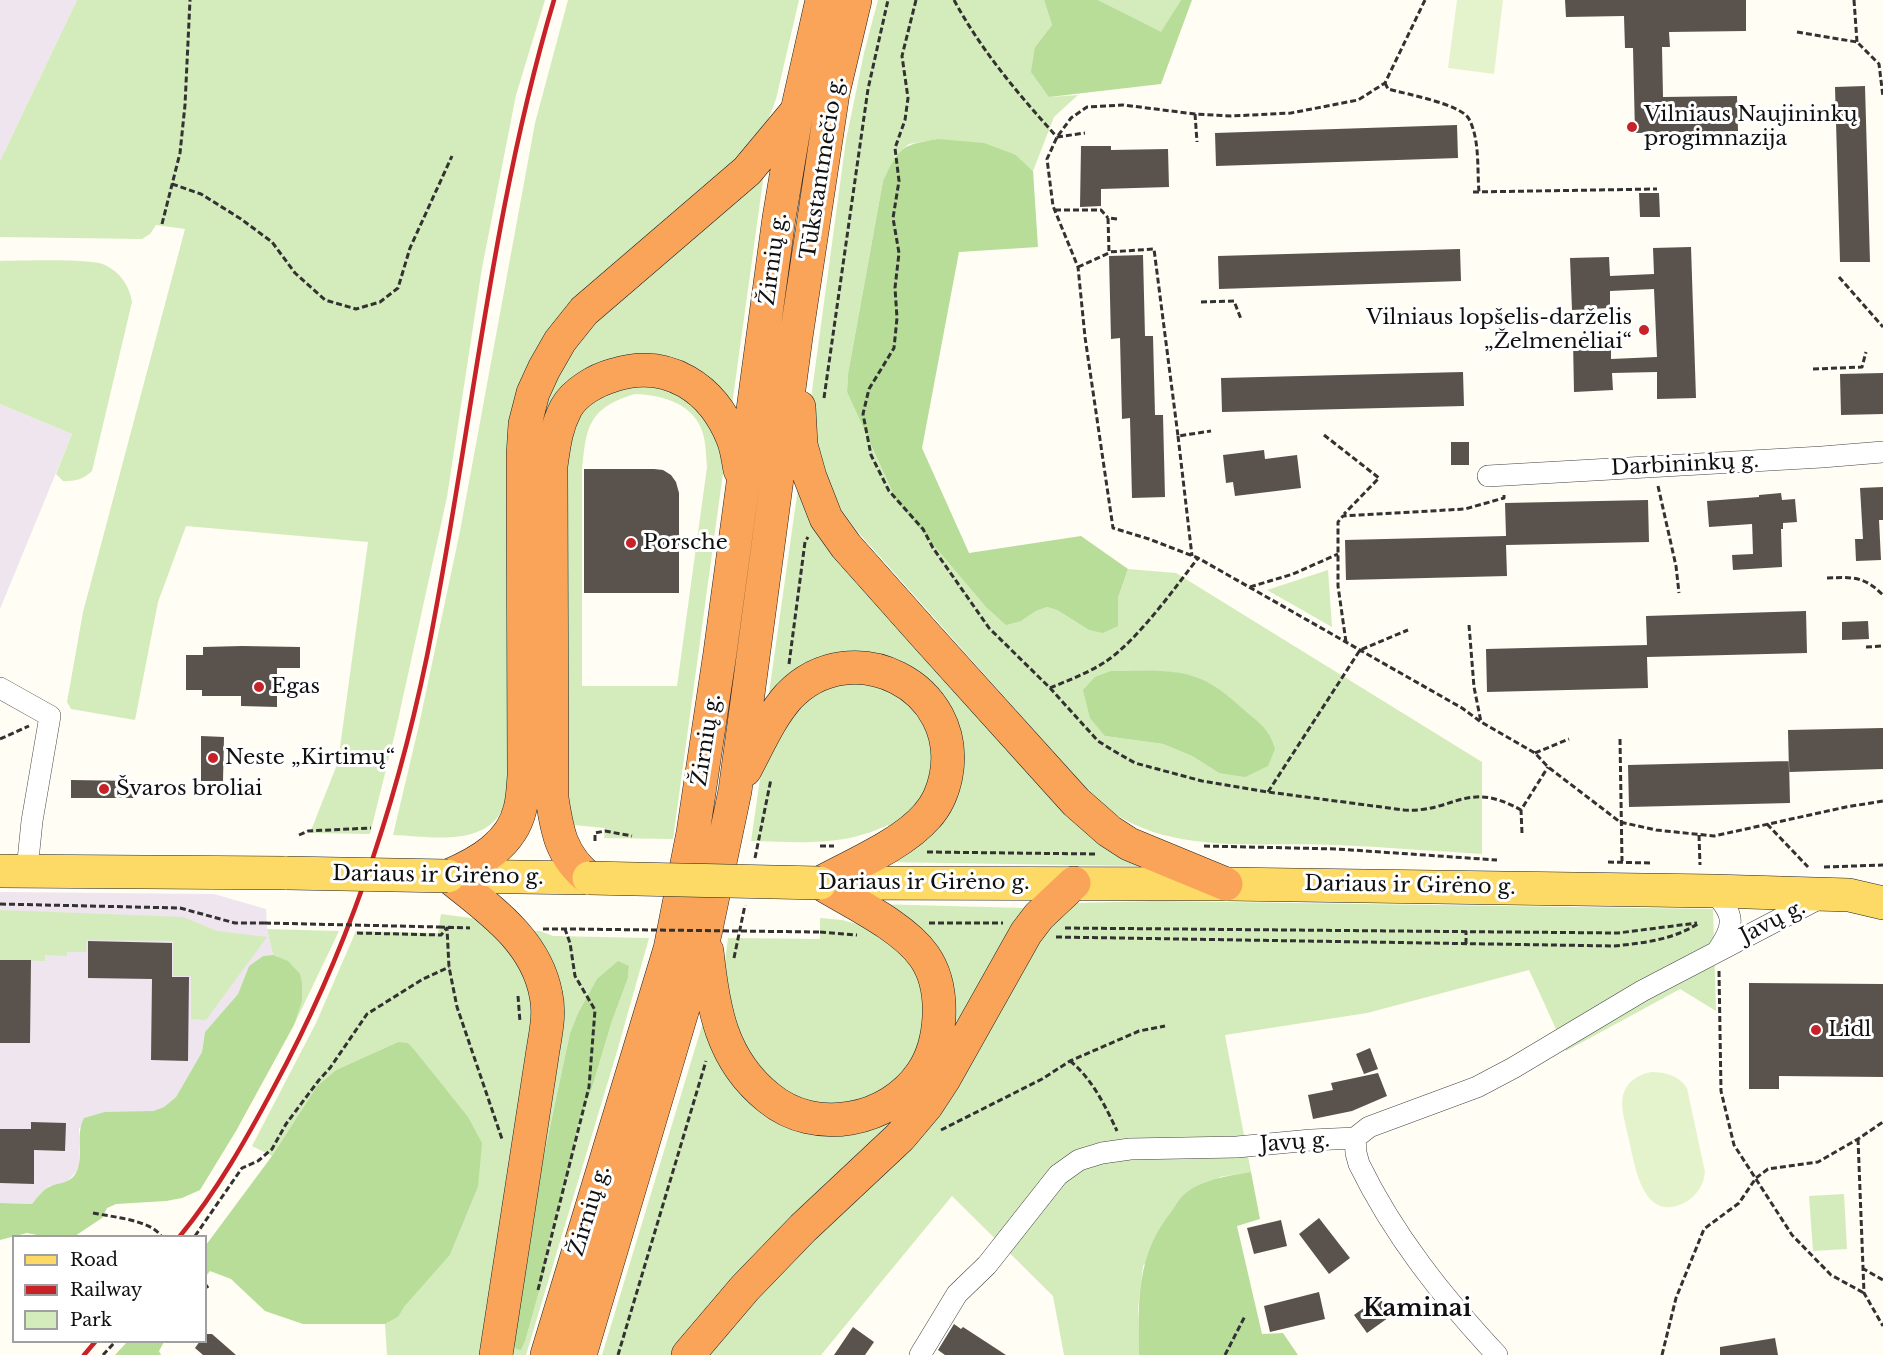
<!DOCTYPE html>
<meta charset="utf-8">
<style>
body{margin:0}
#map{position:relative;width:1883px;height:1355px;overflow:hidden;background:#fffdf4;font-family:"Libre Baskerville",serif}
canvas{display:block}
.legend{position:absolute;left:12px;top:1235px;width:195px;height:108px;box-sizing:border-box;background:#fff;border:2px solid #9f9f9f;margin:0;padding:8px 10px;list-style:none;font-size:18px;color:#101010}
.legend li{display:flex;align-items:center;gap:12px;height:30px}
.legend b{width:30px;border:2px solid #9f9f9f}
</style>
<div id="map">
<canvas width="1883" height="1355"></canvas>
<ul class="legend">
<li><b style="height:8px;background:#fdda66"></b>Road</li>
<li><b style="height:8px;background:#c72227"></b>Railway</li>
<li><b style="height:16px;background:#d4ecbb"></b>Park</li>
</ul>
</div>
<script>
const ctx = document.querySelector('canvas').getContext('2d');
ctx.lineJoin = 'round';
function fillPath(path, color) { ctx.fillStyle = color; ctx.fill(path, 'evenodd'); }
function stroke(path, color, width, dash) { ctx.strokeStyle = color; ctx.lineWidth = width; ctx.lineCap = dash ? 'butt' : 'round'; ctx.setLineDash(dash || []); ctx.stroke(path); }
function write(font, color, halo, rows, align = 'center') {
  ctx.font = font + ' "Libre Baskerville",serif'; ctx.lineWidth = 6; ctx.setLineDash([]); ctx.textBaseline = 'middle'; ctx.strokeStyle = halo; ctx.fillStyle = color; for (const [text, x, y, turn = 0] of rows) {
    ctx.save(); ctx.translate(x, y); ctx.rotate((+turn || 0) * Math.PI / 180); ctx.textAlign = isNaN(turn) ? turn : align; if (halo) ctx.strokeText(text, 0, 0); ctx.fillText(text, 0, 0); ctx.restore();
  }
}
fillPath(new Path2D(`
 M0 0H77L0 161Z
 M0 404 72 434 0 609Z
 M0 892 214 894 266 909 267 929 273 955 263 956 249 966 238 994 205 1032 202 1052 176 1097 164 1107 153 1111 79 1128V1165L76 1172 65 1184 49 1186 32 1204 0 1203Z`), '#eee5ef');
fillPath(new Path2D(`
 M77 0H545L516 95 482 268 447 497 396 729 370 834 310 833 338 762 368 542 186 526 158 602 135 720 71 709 67 702 83 612 185 229 156 225 150 234 142 239 0 237V161Z
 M568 0H799L776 99 765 128 747 151 583 295 509 442 507 796C505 802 504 809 500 814 478 847 427 836 393 835L419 725 460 531 535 123Z
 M878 0H1044L1052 25 1035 47 1049 97 1078 95 1054 117 1033 171 1016 155 938 139 909 144 896 155 883 181 848 374 847 392 897 502 985 606 1021 621 1036 611 1047 607 1057 610 1089 630 1118 626V598L1128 569 1176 573 1482 762V854C1433 851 1384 847 1336 845 1261 841 1174 856 1109 810 1102 805 1095 798 1089 792L857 531 841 509 829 507 809 430 812 391 846 140 864 53ZM1111 671C1144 671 1181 668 1211 684 1218 688 1224 694 1230 698L1219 773 1192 756 1163 744 1105 736Z
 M1098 0H1181L1161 33Z
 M765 166 732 405C712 374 690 371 658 357L534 437 539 412 584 330Z
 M0 261C21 261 89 258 105 265 121 273 129 285 132 302L92 471C83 480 75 481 63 481L56 474 72 434 0 404Z
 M624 383 667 384 704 411 723 455V473L673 839 604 838 605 828 563 824 566 439 588 403ZM635 394C663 395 695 404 703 434 706 444 706 457 707 467L677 686H582V472C586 427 588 408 635 394Z
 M798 488 1141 866 880 862 955 790 895 661 768 700Z
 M1328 570 1332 627 1267 590Z
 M858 677 909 698 936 744 927 799 892 833 888 825C841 847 802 842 751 841L760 779 765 760 800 699Z
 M1157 901 1713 909 1716 1011 1680 989 1566 1051 1529 970 1367 1013 1225 1035 1251 1172 1220 1177 1143 1266 1138 1308 1139 1355H1064L1053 1296 952 1196 821 1355H702L767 1280 1027 949 1076 903Z
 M874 904 1025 908 927 1086 674 1355H602L704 1019 726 1066 863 1128 950 1017Z
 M0 910 183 917 217 931 267 937 206 1020 191 1019V976H173V941L87 940 86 952H67V956L45 955V961L0 960Z
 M441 914 478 919 518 951 537 1007 484 1355H387L385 1324 398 1317 405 1306 450 1255 478 1187 398 1042 336 1070 317 1086 272 1156 252 1146 316 1023 356 931 438 933Z
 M820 918 842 920 872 928 891 939 916 969 923 993 927 1020 908 1072 871 1101 823 1107 778 1089 742 1048 723 976 728 938 820 939Z
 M267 929 339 931 294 1025C304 992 310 970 273 955Z
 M531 931H540L553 936 649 938 618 1048 526 1355H506L558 1024ZM629 966 628 978 612 1021 591 1091 579 1120 571 1160 548 1244 544 1274 526 1338 522 1286 528 1258 541 1169 570 1033 578 1013 597 980Z
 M1844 1194 1847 1249 1813 1251 1809 1196Z`), '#d4ecbb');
fillPath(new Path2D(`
 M1044 0H1098L1161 32 1181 0H1192L1161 84 1049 97 1031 72 1035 47 1052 25Z
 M938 139 984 143 1016 155 1033 171 1038 247 959 252 922 448 969 553 1081 536 1128 569 1118 598V626L1103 633 1089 630 1057 610 1047 607 1036 611 1021 621 1006 625 985 606 897 502 847 392 848 374 883 181C899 147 901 145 938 139Z
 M1111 671C1144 671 1182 667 1211 684 1223 691 1234 701 1244 710 1260 724 1269 728 1275 749L1268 766 1245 777 1219 773 1192 756 1163 744 1105 736 1090 718 1083 690 1095 677Z
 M273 955 288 961 300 974 302 984V1001L294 1025 236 1131 200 1190 182 1198 166 1201 116 1204 107 1208 102 1218 75 1236H42L27 1233 0 1240V1203L32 1204C37 1198 43 1190 49 1187 58 1182 66 1185 74 1176 86 1160 74 1137 84 1118L105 1112 153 1111 164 1107 176 1097 202 1052 205 1032 238 994 249 966 263 956Z
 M618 961 629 966 628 978 612 1021 591 1091 579 1120 571 1160 548 1244 544 1274 526 1338 521 1350 516 1349 512 1336 528 1258 541 1169 570 1033 578 1013 597 979Z
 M398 1042 408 1043 416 1052 468 1117 482 1143 478 1187 450 1255 405 1306 398 1317 385 1324H303L265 1311 231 1279 210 1271 206 1276V1245L272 1156 317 1086 336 1070Z
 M1251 1172 1260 1219 1237 1226 1262 1334 1283 1333 1298 1355H1139C1138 1302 1136 1255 1172 1211 1176 1205 1180 1197 1186 1193 1201 1180 1232 1175 1251 1172Z
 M127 1342H164L159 1351 161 1355H115Z`), '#b7dd99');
fillPath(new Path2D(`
 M1457 0H1503L1494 74 1448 68Z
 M1651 1072C1666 1072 1678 1075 1687 1088L1705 1172C1704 1185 1697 1195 1686 1202 1643 1225 1635 1167 1629 1140 1626 1124 1618 1104 1625 1090 1630 1079 1641 1074 1651 1072Z`), '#e5f3cd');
fillPath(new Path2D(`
 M1565 0H1746V31L1669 32 1670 47H1662L1663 97 1737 96 1738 131 1635 133 1633 48H1625L1624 16 1566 17Z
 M1865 86 1870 262H1840L1835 87Z
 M1457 125 1458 158 1216 166 1215 133Z
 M1081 146H1111V150L1168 149 1169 187 1101 189V206L1080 207Z
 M1639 193H1659L1660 217H1640Z
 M1691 247 1696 398 1657 399V372L1612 373 1613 390 1574 392 1573 341 1611 340V359L1657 357 1654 289 1610 291V308L1572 310 1570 258 1609 257 1610 276 1654 274 1653 248Z
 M1460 249 1461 281 1219 289 1218 256Z
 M1143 255 1145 336H1153L1155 415H1163L1165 497 1132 498 1130 418 1122 419 1120 338 1111 339 1109 256Z
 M1463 372 1464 406 1222 412 1221 378Z
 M1883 373V414L1841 415 1840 374Z
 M1451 442H1469V465H1451Z
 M1264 450 1265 459 1297 455 1301 488 1235 496 1233 482 1226 483 1223 455Z
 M584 469H654L663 470 671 475 676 482 679 493V593H584Z
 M1883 487V520H1879L1881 560 1856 561 1855 539H1863L1860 488Z
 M1781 493 1782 500 1795 499 1797 522 1783 523V529H1781L1782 567 1733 570 1732 555 1753 554 1752 524 1709 527 1707 501 1759 497V495Z
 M1648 500 1649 542 1506 545 1507 576 1346 580 1345 540 1506 536 1505 503Z
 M1806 611 1807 653 1647 657 1648 688 1487 692 1486 649 1647 645 1646 616Z
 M1868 621 1869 639 1842 640V622Z
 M242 646 300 647V668H277V707L241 706V696H202V690H186V655H203V647Z
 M1883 728V769L1789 772 1788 730Z
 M201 736 224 737 223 781H201Z
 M1789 761 1790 803 1629 807 1628 765Z
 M71 780 136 781V798H71Z
 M88 941 172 943V977H189L188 1061 151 1060 152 979 88 978Z
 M0 960H31L30 1043H0Z
 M1749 983 1883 984V1077L1779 1076V1089H1749Z
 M1370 1048 1378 1069 1364 1074 1356 1054Z
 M1378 1073 1387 1096 1352 1111 1313 1119 1308 1095 1333 1090 1331 1083Z
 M31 1122 66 1123 65 1151 34 1150V1184L0 1183V1129H31Z
 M1319 1218 1350 1258 1329 1274 1299 1234Z
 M1281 1220 1287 1246 1254 1254 1247 1228Z
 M1319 1292 1325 1319 1270 1332 1264 1306Z
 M1379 1297 1392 1315 1367 1333 1354 1315Z
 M954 1324 961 1329 963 1327 1006 1355H945L938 1350Z
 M853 1327 874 1342 865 1355H834Z
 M206 1334H212L236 1355H203L195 1348 200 1341H206Z
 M1775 1338 1778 1355H1720V1347Z`), '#5a524c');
const street = new Path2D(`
 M1488 476 1822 457 1883 452
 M0 688 50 716 32 821 27 870
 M1713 891C1734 914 1736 924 1718 950
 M1355 1138 1356 1153 1359 1164C1394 1236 1443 1297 1497 1355
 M920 1355 957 1294 987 1265 1058 1175 1079 1160 1102 1153 1130 1149 1237 1147 1311 1140 1355 1138 1369 1127 1477 1087 1513 1068 1642 991 1822 897`);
const primary = new Path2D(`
 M0 871 287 873
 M448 876 589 878
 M820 883 1226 884 1713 891 1849 895 1883 903`);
const highway = new Path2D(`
 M799 407 801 445 810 477 826 518 846 546 927 637 1076 802 1109 831 1129 844 1226 884
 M745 770C758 746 770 717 789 696 852 631 963 686 946 776 943 791 937 805 927 816 903 844 853 865 820 883
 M589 878C561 856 557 831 552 798L551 466C554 445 556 427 566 408 575 392 596 380 614 375 668 358 713 388 733 439 737 449 738 460 740 470
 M707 951C713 1008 721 1060 769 1098 815 1136 889 1122 922 1073 933 1057 938 1036 939 1017 940 996 936 973 924 956 903 926 851 902 820 883
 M496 1355 543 1050C546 1032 550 1013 546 995 536 940 489 909 448 876 479 863 512 844 520 809 523 798 523 787 524 776L523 455 525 424 533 393 544 369 560 341 584 311 747 171 797 111
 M547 1355 670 949 693 833 720 653 779 218 797 111 822 0
 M580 1355 705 934 735 791 796 337 833 93 855 0
 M688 1355 745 1288 803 1228 900 1137 927 1105 944 1079 1026 933 1039 916 1074 883`);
stroke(street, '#434343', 22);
stroke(primary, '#212121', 34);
stroke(highway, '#212121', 34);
stroke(new Path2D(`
 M916 0 902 56 908 98 905 120 895 148 899 181 893 218 899 253 895 288 897 318 894 348 869 389 863 414 871 455 889 491 923 529 933 548 989 628 1050 688 1098 741 1114 751 1135 763 1202 781 1268 792 1404 810C1454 813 1466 779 1521 810
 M954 0C981 50 1018 94 1057 137
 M1425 0 1385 83 1358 100 1291 113 1231 116 1195 114 1123 105 1087 107 1071 118 1057 137 1047 159 1053 206 1078 267 1085 337 1113 528 1149 539 1198 558 1462 708 1481 722 1535 753 1548 767 1620 822 1656 830 1714 836 1846 807 1883 801
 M1854 0 1857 42
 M1797 32 1857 42 1879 64 1883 97
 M1385 83 1388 89C1406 94 1461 104 1469 119 1480 140 1477 169 1479 192
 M1195 114 1197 142
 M1057 137 1085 133
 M172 184 201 194 241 219 272 242 295 273 325 300 356 309 380 302 398 288 410 248 452 156
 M1473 192 1657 189
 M1055 210H1101L1108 218
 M1117 219 1108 218 1109 252 1154 249 1178 436 1211 431
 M162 224 180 153 185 105 190 0
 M1078 267 1109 253
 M1839 277 1883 327
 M1201 302 1234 301 1241 319
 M1813 369 1862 367 1866 352
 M824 398 868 89 888 0
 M1324 435 1379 478 1344 514
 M1178 436 1192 556
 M1658 486 1676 566 1679 593
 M1827 578C1853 577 1864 576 1883 595
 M1250 587 1293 574 1338 554
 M1469 625 1474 687 1481 722
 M1346 642 1338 586V522L1343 516 1465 509 1504 498V494
 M1866 647 1883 646
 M789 664 805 542 808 537
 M1050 688C1069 680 1088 673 1105 662 1137 641 1174 589 1198 558
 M0 739 29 726
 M1620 739 1622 861
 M1535 753 1569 739
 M1268 792 1360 650 1408 630
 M1767 824 1808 867
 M1522 833 1521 810 1548 767
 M299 835 308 831 371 828
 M1699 835 1700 865
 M595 841V833L605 831 632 836
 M820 846H834
 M1204 846 1337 849 1497 860
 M927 852 1097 854
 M755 858 771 779
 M1608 862 1650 863
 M1824 867 1883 865
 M0 904 180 908 235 923H265
 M929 923H1003
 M439 927 470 928
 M1065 928 1618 933 1697 923
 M543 929H570
 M820 932 857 935
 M357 933 441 935 447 928 449 967 457 1007 502 1139
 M1056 937 1614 946C1643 943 1673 940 1699 923
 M1466 944V931
 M734 958 745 905
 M1719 971 1721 1091 1734 1145 1792 1235 1831 1275 1864 1293
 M518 996 520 1022
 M1070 1061C1091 1077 1106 1107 1117 1131
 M941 1130 1042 1079 1070 1061 1139 1031 1165 1026
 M1858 1139 1864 1293 1883 1326
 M93 1213C112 1217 151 1220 161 1236
 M195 1236 242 1168 258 1161 272 1149 286 1124 319 1080 330 1068 367 1014 423 979 449 967
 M1862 1268 1883 1280
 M206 1285 208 1288
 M538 1290 589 1087 595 1010 575 976 570 943 565 929
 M103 1355 115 1342
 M618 1355 706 1061
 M1225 1355 1245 1316
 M1662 1355 1676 1298 1704 1229 1739 1203 1756 1178 1768 1169 1818 1162 1858 1139 1883 1122`), '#323232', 3, [6, 3]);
stroke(street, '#fff', 21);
stroke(primary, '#fdda66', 33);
stroke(highway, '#f9a458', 33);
stroke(new Path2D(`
 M180 1236C217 1191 247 1138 274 1087 347 952 396 806 427 656 471 438 490 214 554 0
 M84 1355 95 1342`), '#c72227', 4.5);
const primaryBridge = new Path2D(`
 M287 873 448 876
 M589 878 820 883`);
stroke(primaryBridge, '#212121', 34, []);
stroke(new Path2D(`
 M265 923 439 927
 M570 929 820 932`), '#323232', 3, [6, 3]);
stroke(primaryBridge, '#fdda66', 33);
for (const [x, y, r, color] of [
 [1632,127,6,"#c72227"],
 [1644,330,6,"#c72227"],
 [631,543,6,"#c72227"],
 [259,687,6,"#c72227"],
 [213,758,6,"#c72227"],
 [104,789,6,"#c72227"],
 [1816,1030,6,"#c72227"]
]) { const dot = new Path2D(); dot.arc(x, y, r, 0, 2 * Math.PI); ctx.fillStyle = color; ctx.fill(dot); stroke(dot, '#fff', 2); }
write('21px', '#101010', '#fff', [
 ["Vilniaus Naujininkų",1644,115],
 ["progimnazija",1644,139],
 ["Vilniaus lopšelis-darželis",1632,318,"right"],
 ["„Želmenėliai“",1632,342,"right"],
 ["Porsche",643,543],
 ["Egas",271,687],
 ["Neste „Kirtimų“",225,758],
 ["Švaros broliai",116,789],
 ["Lidl",1828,1030]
], 'left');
write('21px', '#101010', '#fff', [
 ["Tūkstantmečio g.",823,168,-81],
 ["Žirnių g.",774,259,-82],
 ["Darbininkų g.",1685,465,-3],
 ["Žirnių g.",707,740,-81],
 ["Dariaus ir Girėno g.",438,876,1],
 ["Dariaus ir Girėno g.",924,883],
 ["Dariaus ir Girėno g.",1410,886,1],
 ["Javų g.",1773,922,-27],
 ["Javų g.",1295,1143,-4],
 ["Žirnių g.",590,1211,-73]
]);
write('bold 24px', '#101010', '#fff', [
 ["Kaminai",1417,1309]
]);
</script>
